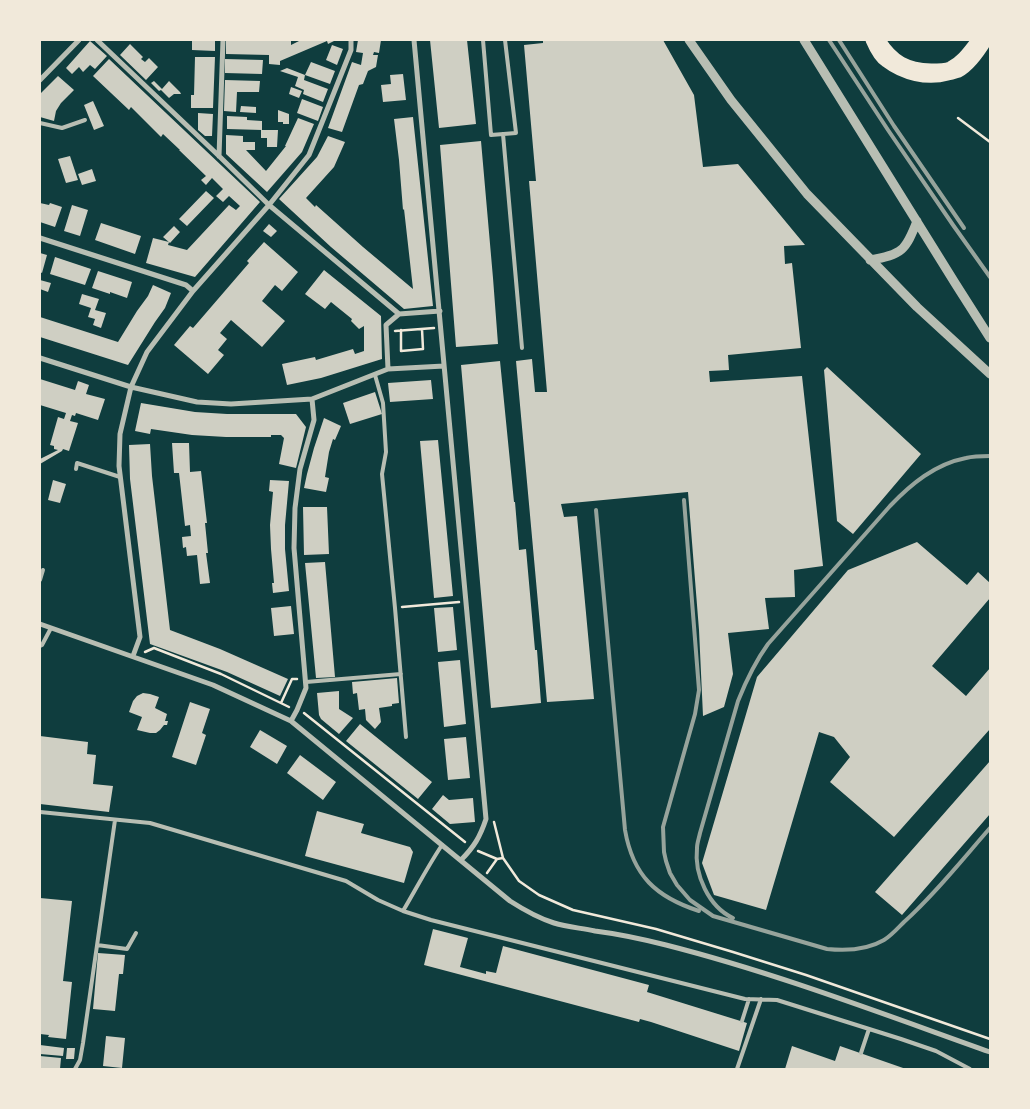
<!DOCTYPE html>
<style>
body{margin:0}
#map{position:relative;width:1030px;height:1109px;overflow:hidden;background:#0f3d3e;font-family:"Asap Condensed",sans-serif}
canvas{display:block}
.frame{position:absolute;inset:0;border:41px solid #f1e9da;pointer-events:none}
</style>
<div id="map">
<canvas width="1030" height="1109"></canvas>
<div class="frame"></div>
</div>
<script>
const ctx = document.querySelector('canvas').getContext('2d');
ctx.lineJoin = 'round';
function fillPath(path, color) { ctx.fillStyle = color; ctx.fill(path, 'evenodd'); }
function stroke(path, color, width, dash) { ctx.strokeStyle = color; ctx.lineWidth = width; ctx.lineCap = dash ? 'butt' : 'round'; ctx.setLineDash(dash || []); ctx.stroke(path); }
fillPath(new Path2D(`
 M192 40H215V51L192 50Z
 M226 40H291V45L301 40H336L328 44 327 41 280 61V65L269 64V55L226 54Z
 M358 40H381L379 53 374 52 373 55H378L376 67 368 71 363 84 359 85 342 132 328 128 352 62 361 65 363 53 356 52Z
 M430 40H467L476 124 439 128Z
 M543 40H663L694 95 703 167 738 164 805 245 784 246 785 264 792 263 801 348 728 355 729 370 709 371 710 382 802 376 823 566 794 570 795 597 765 598 769 629 728 633 733 674 724 707 703 716 699 630 688 492 561 504 564 517 577 516 594 699 547 702 516 361 532 359 535 392H547L529 181H536L524 45 543 43Z
 M90 41 107 56 95 69 90 65 83 72 79 67 72 74 66 68Z
 M130 44 143 57 141 59 145 62 149 58 158 67 146 80 120 55Z
 M332 45 343 49 337 65 326 60Z
 M195 57H215L213 108H191V95H194Z
 M109 59 260 202 195 277 146 263 153 238 169 242 168 245 187 250 229 205 236 210 240 206 229 196 223 202 216 196 223 189 212 178 206 185 201 180 206 176 179 150H180L163 134 161 137 131 107 129 110 93 76Z
 M225 59 263 60 262 74 225 73Z
 M311 62 335 71 330 84 305 75Z
 M287 68 305 75 304 80 328 89 323 102 303 94 304 90 295 86 298 77 280 71Z
 M403 74 406 100 383 102 381 85 391 84 390 75Z
 M58 76 74 90 61 103 56 111 54 121 40 117V94Z
 M225 80 260 81 259 92H237L236 112 224 111Z
 M154 81 162 89 169 81 180 92 181 94H174L169 98 161 90 159 91 151 83Z
 M291 87 302 91 299 98 289 94Z
 M302 99 323 107 318 121 297 113Z
 M93 101 104 126 94 130 84 105Z
 M241 106 256 107V113L240 112Z
 M278 110 289 114V124H283V122H278Z
 M198 113 213 114 212 136H205L198 130Z
 M227 116 247 117V120L262 121V130L227 129Z
 M413 117 433 306 404 309 331 247 279 199 317 157 328 136 345 142 334 167 306 198 315 207 316 205 363 247 413 289 404 209 403 210 399 160 394 119Z
 M298 118 314 124 302 152 267 192 226 154V135L243 136V142H255V150H246L266 171 286 146H285Z
 M261 130H278L277 147H267V138H261Z
 M481 141 493 278 498 344 456 347 440 145Z
 M70 156 78 180 66 183 58 159Z
 M92 169 96 181 82 185 78 174Z
 M206 191 214 198 187 226 179 219Z
 M40 203 49 205 50 203 62 207 55 227 40 222Z
 M72 205 88 210 80 236 64 231Z
 M101 223 141 236 135 254 95 240Z
 M269 224 277 231 271 237 263 231Z
 M174 226 180 232 170 243 163 237Z
 M264 242 298 272 282 291 275 285 262 301 285 321 262 347 231 320 220 333 227 339 218 350 224 355 208 374 174 345 190 326 193 328 249 263 247 261Z
 M40 253 47 255 42 273 40 272Z
 M55 257 91 269 85 285 50 274Z
 M324 270 381 316 382 359 321 378 287 385 282 364 315 357 316 360 353 349 355 354 364 351V326L359 329 351 321 352 319 331 302 325 309 305 294Z
 M98 271 132 282 127 298 110 292V294L92 288Z
 M40 280 51 283 48 292 40 289Z
 M153 285 171 293 165 308 155 322 128 365 40 337V317L118 342 137 311 148 296Z
 M82 294 99 299 95 310 106 313 101 328 93 325 95 319 88 317 91 308 79 304Z
 M500 361 514 502H515L519 550 526 549 535 650H537L541 703 491 708 461 365Z
 M827 367 921 454 853 534 837 521 824 370Z
 M40 379 75 390 78 381 89 385 86 394 105 399 98 420 76 413 75 416 72 415 70 421 78 423 69 451 63 449 62 451 40 464V459L58 450 54 449V446L50 445 58 417 64 419 66 413 40 405Z
 M431 380 433 399 390 402 388 383Z
 M375 392 382 414 350 424 343 403Z
 M141 403 195 412 227 414H296L306 427 296 468 279 464 284 438 281 435H271V437H226L192 435 151 429 150 434 135 431Z
 M324 418 341 426 335 440 333 439 329 452 325 477 329 478 326 492 304 488 307 474 314 448Z
 M438 440 453 596 434 598 420 441Z
 M172 443H189L190 472 201 471 207 523H205L208 553H206L210 583 200 584 197 555 187 556 186 547 183 548 182 537 191 536 190 525 185 526 179 473H174Z
 M150 444 152 476 170 630 220 649 288 679 280 696 227 672 150 644 130 479 129 445Z
 M53 480 66 484 60 503 48 500Z
 M270 480 289 481 285 525V549L289 591 273 593 272 583H274L271 549 270 525 273 492 269 491Z
 M303 507H327L329 554 304 555Z
 M917 542 967 585 978 572 990 583V598L932 666 966 696 990 668V729L894 837 830 782 850 757 834 737 819 732 766 910 714 895 702 863 757 677 848 570Z
 M325 562 335 677 316 678 305 563Z
 M291 606 294 634 274 636 271 608Z
 M453 607 457 650 438 652 434 608Z
 M460 660 466 724 444 727 438 662Z
 M397 678 399 703 392 704V706L379 708 381 722 375 729 366 720 365 709 359 710 357 693 353 694 352 682Z
 M339 691V709L353 718 339 734 321 719 319 715 317 693Z
 M143 693 150 694 159 697 155 708 167 714 165 721H168L167 725H164L160 730 156 733H150L137 730 142 717 129 712 133 701 137 696Z
 M190 702 210 709 202 733 206 735 196 765 172 757Z
 M360 724 432 782 418 799 346 741Z
 M260 730 287 746 277 764 250 747Z
 M40 736 88 742 87 754 96 755 93 784 113 786 109 812 40 804Z
 M466 737 470 778 448 780 444 739Z
 M300 755 336 782 323 800 287 773Z
 M990 761V814L902 915 875 892Z
 M443 795 449 800 473 798 475 822 450 824 432 809Z
 M317 811 364 824 361 833 410 847 413 852 404 883 305 856Z
 M40 898 72 901 63 981 72 982 66 1039 48 1037 49 1035 40 1034Z
 M433 929 468 938 460 967 486 974V971L496 973 503 946 649 985 647 992 747 1023 739 1051 651 1022 640 1019 639 1022 424 965Z
 M98 953 125 955 123 974H119L115 1011 93 1009Z
 M106 1036 125 1038 122 1068 103 1066Z
 M40 1045 64 1048 63 1056 40 1054Z
 M792 1046 835 1061 840 1046 906 1069H785Z
 M67 1048H75L74 1059H66Z
 M40 1056 61 1058 60 1069 40 1068Z`), '#cfcfc3');
stroke(new Path2D(`
 M958 118 990 142
 M401 330V351L423 349 422 329
 M395 331 434 328
 M402 607 459 602
 M145 652 154 648 221 674 289 707
 M281 703 292 679H297
 M304 713 465 842
 M494 822 503 858 519 881 539 895 573 910 656 929 733 952 806 975 990 1039
 M478 851 497 859
 M487 873 497 859 503 858`), '#f1e9da', 2.5);
stroke(new Path2D(`
 M483 40 491 135 516 133 505 40
 M40 123 62 128 85 120
 M503 134 522 348
 M375 375 383 403 386 452 382 474 395 608 406 737
 M76 469 77 463 120 477
 M40 580 43 570
 M40 646 42 645 51 628
 M306 682 401 674
 M40 812 150 823 346 881 378 900 403 911 431 920 745 999 777 1000 901 1039 936 1051 970 1069
 M403 911C416 889 428 866 442 845
 M97 945 127 949 136 933
 M742 1021 749 999
 M861 1053 869 1029
 M75 1069 80 1060 83 1043 115 820
 M737 1069 761 999`), '#b8beb3', 4);
stroke(new Path2D(`
 M97 40 219 156 269 205 399 314 440 311
 M414 40 486 819C480 837 474 847 461 860
 M40 80 79 40
 M219 156 223 40
 M40 238 186 285 193 291
 M40 358 131 387 197 402 231 404 312 399 388 369 444 366
 M388 369 386 325 399 314
 M40 624 213 685 291 721 510 901C524 910 538 918 554 923 567 927 581 928 595 931 619 934 642 939 666 945 776 973 883 1014 990 1052
 M133 656 140 637 119 466 120 434 131 387 147 352 193 291 269 205 309 155 351 50V40
 M291 721 297 710 306 688 294 548 295 508 300 469 314 420 312 399`), '#b8beb3', 5);
stroke(new Path2D(`
 M689 40 731 100 807 194 917 307 990 374
 M804 40 955 283 990 338
 M870 260C902 255 906 250 917 221`), '#b8beb3', 9);
stroke(new Path2D(`
 M871 40C874 47 880 58 886 62 903 75 927 81 948 75 952 74 956 73 959 72 970 66 981 50 987 40
 M880 40C893 61 907 68 931 69 936 69 945 69 950 67 962 61 969 50 977 40`), '#f1e9da', 11);
stroke(new Path2D(`
 M829 40 888 130 953 225 990 277
 M839 40 894 126 964 228
 M684 500 695 639 699 690 695 714 663 827 664 852 666 861 670 873 677 885 690 900 713 916 827 949C846 951 867 950 884 940 891 936 898 928 904 922 935 894 962 860 990 828
 M596 510 625 830C633 876 656 897 699 911
 M733 918C709 907 694 875 697 848 697 843 699 838 700 833L738 701C746 681 755 662 768 644L890 506C911 484 935 464 966 458 974 456 982 456 990 456`), '#97a49c', 4);
</script>
